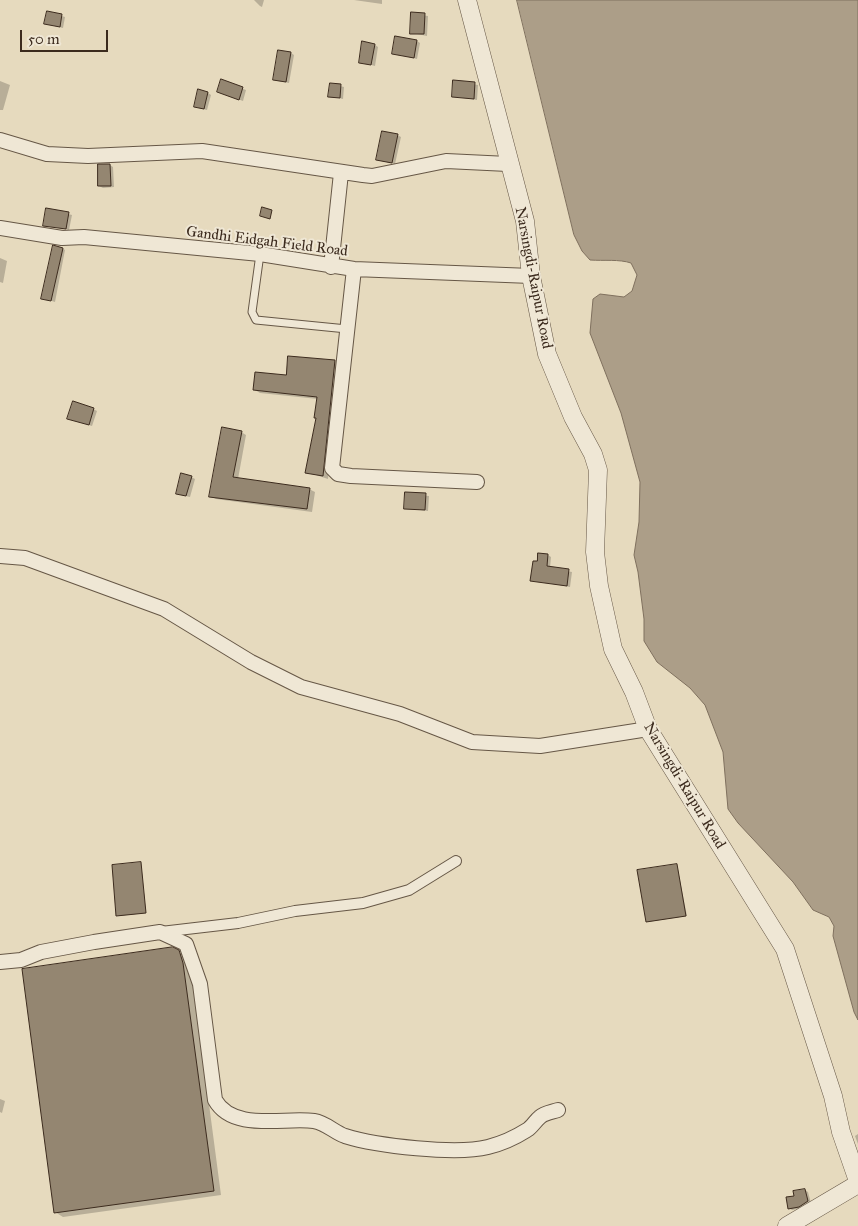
<!DOCTYPE html>
<style>
body{margin:0}
#map{position:relative;width:858px;height:1226px;overflow:hidden;background:#e6dabe;font-family:"IM FELL Great Primer",serif}
canvas{display:block}
.scale{position:absolute;left:20px;top:30px;width:88px;height:22px;box-sizing:border-box;border:2px solid #3c2b1e;border-top:0;padding-left:6px;font-size:15px;line-height:18px;white-space:nowrap;color:#3c2b1e;-webkit-text-stroke:4px #efe7d5;paint-order:stroke}
</style>
<div id="map">
<canvas width="858" height="1226"></canvas>
<div class="scale">50 m</div>
</div>
<script>
const ctx = document.querySelector('canvas').getContext('2d');
ctx.lineJoin = 'round';
function fillPath(path, color) { ctx.fillStyle = color; ctx.fill(path, 'evenodd'); }
function stroke(path, color, width, dash) { ctx.strokeStyle = color; ctx.lineWidth = width; ctx.lineCap = dash ? 'butt' : 'round'; ctx.setLineDash(dash || []); ctx.stroke(path); }
function write(font, color, halo, rows, align = 'center') {
  ctx.font = font + ' "IM FELL Great Primer",serif'; ctx.lineWidth = 4; ctx.setLineDash([]); ctx.textBaseline = 'middle'; ctx.strokeStyle = halo; ctx.fillStyle = color; for (const [text, x, y, turn = 0] of rows) {
    ctx.save(); ctx.translate(x, y); ctx.rotate((+turn || 0) * Math.PI / 180); ctx.textAlign = isNaN(turn) ? turn : align; if (halo) ctx.strokeText(text, 0, 0); ctx.fillText(text, 0, 0); ctx.restore();
  }
}
const water = new Path2D(`
 M517 0H858V1020L854 1012 833 936 834 926 829 917 813 910 793 882 738 823 728 809 723 752 705 705 690 688 657 662 644 641V619L638 572 634 555 639 522 640 482 621 413 590 333 593 299 600 294 624 297 632 291 637 275 631 263C619 259 604 261 590 260L582 251 574 235Z`);
fillPath(water, '#ac9e88');
stroke(water, '#7f705e', 1);
fillPath(new Path2D(`
 M254 0H264L262 7 260 6Z
 M354 0H382V4Z
 M48 12 65 17 63 28 46 24Z
 M413 14 428 16 427 36 412 33Z
 M417 41 420 43 417 59 393 53Z
 M375 45 378 47 375 66 360 62Z
 M291 53 294 55 289 83 278 81 275 79Z
 M0 81 10 85 3 110H0Z
 M221 81 246 90 243 101 218 92Z
 M455 81 478 85 477 100 453 96Z
 M331 84 344 87 343 99 330 96Z
 M208 93 211 95 207 110 198 108Z
 M397 135 401 137 395 164 377 160Z
 M110 165 113 167 114 187 103 188 99 186V166Z
 M68 214 72 215 69 230 45 225Z
 M62 248 65 250 55 302 42 298Z
 M0 258 7 261 3 283 0 282Z
 M335 361 340 364 328 479 307 472 317 418 318 399 260 393 255 390Z
 M93 409 97 411 92 426 72 420Z
 M241 432 246 435 238 479 309 489 315 492 312 512 216 499 210 496Z
 M191 477 195 479 190 497 181 495Z
 M406 494 429 496 428 511 406 508Z
 M548 555 551 557 550 568 572 572 570 587 532 580 538 563Z
 M141 864 146 913 119 916 118 915Z
 M677 865 687 916 648 922H647Z
 M178 952 186 956 191 968 221 1195 63 1217 55 1212Z
 M0 1099 5 1101 2 1113 0 1112Z
 M858 1134V1144L855 1136Z
 M805 1190 808 1192 811 1203 803 1208 792 1210 789 1208 795 1197Z`), '#0003');
const building = new Path2D(`
 M47 11 62 14 60 27 44 24Z
 M411 12 425 13 424 34H410Z
 M395 36 417 40 414 58 392 54Z
 M362 41 375 44 371 65 359 63Z
 M278 50 291 52 286 82 273 80Z
 M221 79 243 87 239 100 217 92Z
 M453 80 475 82 474 99 452 97Z
 M330 83 341 84 340 98 328 97Z
 M198 89 208 92 204 109 194 107Z
 M382 131 398 134 392 163 376 160Z
 M98 164H110L111 186H98Z
 M262 207 272 210 270 219 260 216Z
 M46 208 69 212 66 229 43 226Z
 M53 245 63 248 51 301 41 299Z
 M288 356 335 360 323 476 305 473 316 418H314L317 397 253 390 255 372 286 375Z
 M73 401 94 408 89 425 67 419Z
 M222 427 242 431 233 477 310 488 307 509 209 497Z
 M181 473 192 476 186 496 176 494Z
 M405 492 426 493 425 510 404 509Z
 M538 553 548 554 547 566 569 569 567 586 530 581 533 561H537Z
 M141 862 146 913 116 916 112 865Z
 M677 864 686 916 646 922 637 870Z
 M173 947 179 950 183 963 214 1191 54 1213 22 969Z
 M805 1189 808 1201 799 1207 788 1209 786 1197 794 1196 793 1191Z`);
fillPath(building, '#948671');
stroke(building, '#3c2b1e', 1);
const service = new Path2D(`
 M260 254 252 312 256 320 347 329`);
const pedestrian = new Path2D(`
 M161 932 238 923 295 911 363 903 409 890 456 861`);
const minor = new Path2D(`
 M0 140 47 154 88 156 202 151 363 175 372 176 446 161 508 164
 M0 228 62 238 84 237 260 254 354 269 531 276
 M331 267 341 173
 M354 269 332 468 338 474 351 476 477 482
 M0 556 25 558 164 609 251 662 301 687 400 714 472 742 540 746 648 729
 M0 962 21 960 41 952 94 942 160 932 186 944 200 984 215 1100C233 1132 284 1117 314 1121 326 1123 334 1132 345 1136 377 1146 456 1155 488 1147 500 1144 516 1137 527 1130 532 1127 535 1121 540 1117 544 1113 552 1112 558 1110`);
const tertiary = new Path2D(`
 M467 0 525 221 531 276 547 354 573 417 593 454 598 470 595 552 599 586 613 649 634 692 648 729 785 949 833 1096 841 1132 858 1181
 M787 1226 858 1184`);
stroke(service, '#665746', 9);
stroke(pedestrian, '#665746', 12);
stroke(minor, '#665746', 16);
stroke(tertiary, '#665746', 19);
stroke(service, '#efe7d5', 7);
stroke(pedestrian, '#efe7d5', 10);
stroke(minor, '#efe7d5', 14);
stroke(tertiary, '#efe7d5', 18);
write('15px', '#3c2b1e', '#efe7d5', [
 ["Gandhi Eidgah Field Road",267,242,7],
 ["Narsingdi-Raipur Road",533,278,79],
 ["Narsingdi-Raipur Road",684,786,59]
]);
</script>
